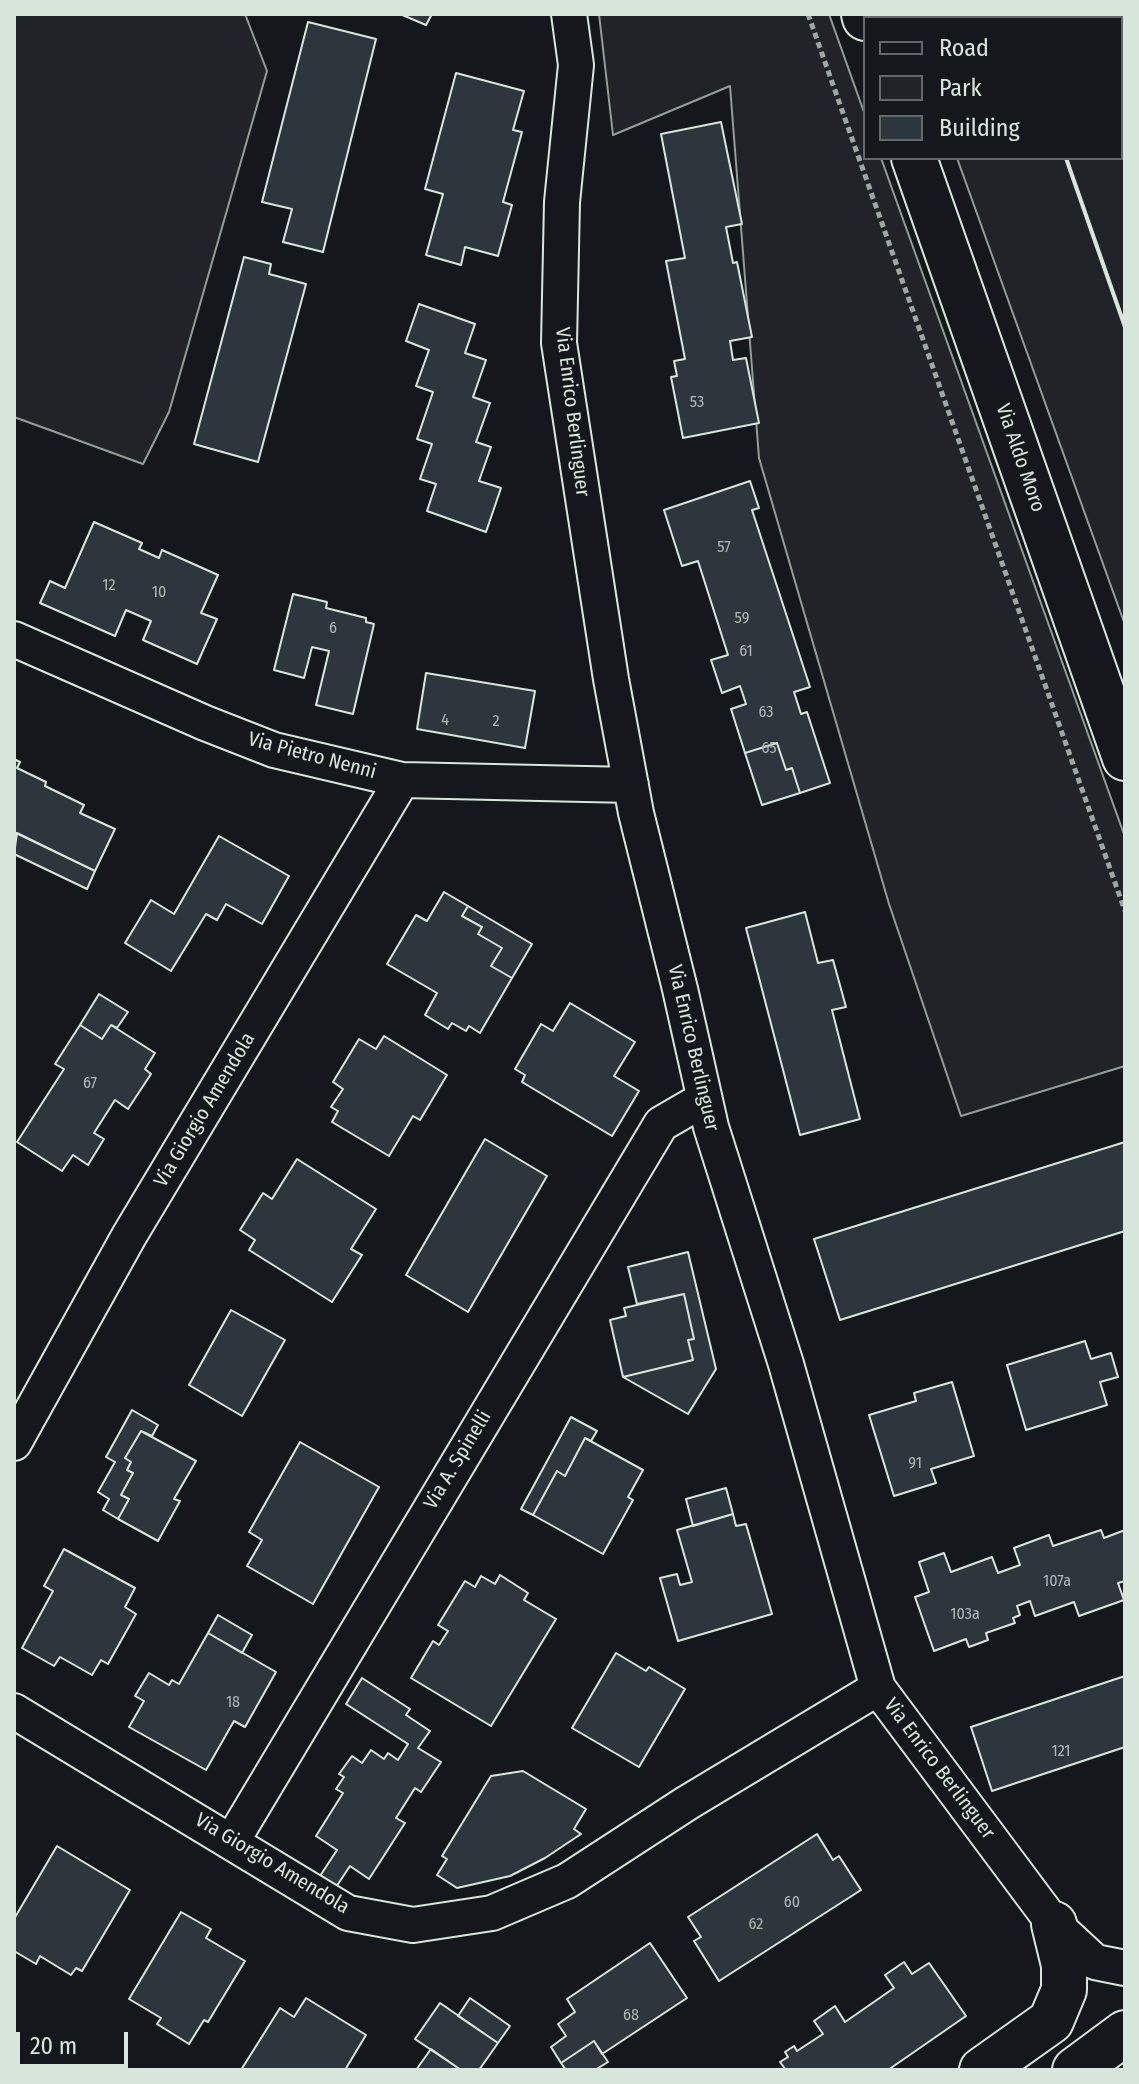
<!DOCTYPE html>
<style>
body{margin:0}
#map{position:relative;width:1139px;height:2084px;overflow:hidden;background:#14181c;font-family:"Fira Sans Condensed",sans-serif}
canvas{display:block}
.frame{position:absolute;inset:0;border:16px solid #d8e6dc;pointer-events:none}
.legend{position:absolute;left:863px;top:16px;width:260px;height:144px;box-sizing:border-box;background:#14181c;border:2px solid #626a69;margin:0;padding:10px 14px;list-style:none;font-size:24px;color:#d8e6dc}
.legend li{display:flex;align-items:center;gap:16px;height:40px}
.legend b{width:40px;border:2px solid #626a69}
.scale{position:absolute;left:16px;top:2032px;width:112px;height:36px;box-sizing:border-box;border:4px solid #d8e6dc;border-top:0;padding-left:10px;font-size:24px;line-height:28px;white-space:nowrap;color:#d8e6dc;-webkit-text-stroke:6px #14181c;paint-order:stroke}
</style>
<div id="map">
<canvas width="1139" height="2084"></canvas>
<div class="frame"></div>
<ul class="legend">
<li><b style="height:10px;background:#14181c"></b>Road</li>
<li><b style="height:22px;background:#202428"></b>Park</li>
<li><b style="height:22px;background:#2c363c"></b>Building</li>
</ul>
<div class="scale">20 m</div>
</div>
<script>
const ctx = document.querySelector('canvas').getContext('2d');
ctx.lineJoin = 'round';
function fillPath(path, color) { ctx.fillStyle = color; ctx.fill(path, 'evenodd'); }
function stroke(path, color, width, dash) { ctx.strokeStyle = color; ctx.lineWidth = width; ctx.lineCap = dash ? 'butt' : 'round'; ctx.setLineDash(dash || []); ctx.stroke(path); }
function write(font, color, halo, rows, align = 'center') {
  ctx.font = font + ' "Fira Sans Condensed",sans-serif'; ctx.lineWidth = 6; ctx.setLineDash([]); ctx.textBaseline = 'middle'; ctx.strokeStyle = halo; ctx.fillStyle = color; for (const [text, x, y, turn = 0] of rows) {
    ctx.save(); ctx.translate(x, y); ctx.rotate((+turn || 0) * Math.PI / 180); ctx.textAlign = isNaN(turn) ? turn : align; if (halo) ctx.strokeText(text, 0, 0); ctx.fillText(text, 0, 0); ctx.restore();
  }
}
const green = new Path2D(`
 M14 14H245L267 71 169 412 143 464 14 417Z
 M599 14H829L865 115V158H881L1125 837V1066L961 1116 889 904 759 458 730 86 613 135Z
 M905 14H1125V625L957 158H1121V18H906Z`);
fillPath(green, '#202428');
stroke(green, '#939e99', 2);
const building = new Path2D(`
 M400 14H432L426 25Z
 M308 22 376 39 323 252 283 242 292 209 262 202Z
 M456 73 524 91 513 130 522 132 503 202 512 205 498 256 465 247 461 265 426 255 443 194 425 189Z
 M721 122 742 224 726 227 733 263 737 262 752 337 730 341 733 360 746 358 759 423 683 438 671 377 677 376 674 361 685 359 666 261 685 258 661 134Z
 M244 257 271 264 269 274 306 284 258 462 194 444Z
 M419 304 475 324 465 353 486 360 473 397 490 403 476 442 491 447 479 481 501 488 486 532 427 511 436 484 420 479 432 444 417 439 433 392 416 386 429 350 406 341Z
 M750 481 759 508 752 510 810 687 794 692 801 714 807 712 830 783 800 793 792 768 786 770 777 743 745 753 731 709 746 704 740 686 722 693 711 660 728 655 698 561 682 566 664 510Z
 M94 522 142 543 139 549 159 558 162 550 218 575 201 613 217 619 197 664 143 640 151 621 126 610 115 636 40 603 50 581 65 588Z
 M293 594 327 602 326 608 366 618V622L374 624 353 714 316 705 329 651 312 647 304 678 274 670Z
 M426 673 535 691 525 748 417 729Z
 M777 743 786 770 792 768 800 793 762 805 745 753Z
 M14 759 20 762 17 768 46 782 45 786 84 805 80 813 115 829 95 871 14 832Z
 M17 833 95 871 87 889 14 854Z
 M219 836 289 876 262 924 226 904 217 920 206 914 171 971 125 943 151 900 174 914Z
 M444 892 468 906 462 916 482 927 478 934 502 948 491 966 512 978 480 1033 469 1026 466 1031 452 1023 448 1029 425 1015 437 993 387 964 416 915 427 921Z
 M468 906 532 944 512 978 491 966 502 948 478 934 482 927 462 916Z
 M805 912 818 963 833 960 846 1007 832 1010 860 1119 800 1135 746 928Z
 M99 994 128 1012 117 1028 111 1025 102 1039 80 1025Z
 M570 1003 635 1042 614 1076 639 1091 612 1136 522 1082 525 1075 515 1069 541 1024 553 1031Z
 M80 1025 102 1039 111 1025 155 1053 145 1069 151 1074 128 1109 115 1100 94 1133 104 1139 88 1165 73 1155 62 1171 17 1142 64 1069 55 1064Z
 M384 1036 447 1075 420 1120 413 1116 389 1156 332 1122 338 1111 331 1107 343 1089 333 1082 359 1039 376 1049Z
 M485 1139 547 1176 468 1312 406 1275Z
 M1125 1142V1231L840 1320 814 1239Z
 M297 1159 376 1209 351 1249 362 1255 332 1302 249 1250 255 1240 240 1230 263 1193 272 1199Z
 M688 1252 716 1369 688 1414 623 1377 693 1360 688 1340 694 1339 684 1294 637 1304 628 1267Z
 M684 1294 694 1339 688 1340 693 1360 623 1377 610 1320 626 1316 624 1308Z
 M231 1310 285 1340 242 1416 189 1385Z
 M1085 1341 1091 1359 1111 1353 1118 1377 1100 1382 1107 1405 1026 1430 1007 1365Z
 M952 1382 974 1456 931 1469 936 1483 894 1496 869 1415 916 1401 914 1393Z
 M132 1410 158 1425 152 1436 141 1431 125 1458 131 1462 127 1470 133 1473 121 1495 129 1499 118 1519 103 1510 109 1499 98 1492 115 1462 106 1457Z
 M571 1417 597 1431 591 1441 585 1438 565 1476 557 1471 533 1515 521 1509Z
 M141 1431 196 1461 174 1499 180 1501 158 1541 118 1519 129 1499 121 1495 133 1473 127 1470 131 1462 125 1458Z
 M585 1438 643 1470 628 1497 633 1500 603 1554 533 1515 557 1471 565 1476Z
 M300 1442 379 1487 313 1604 247 1566 262 1540 249 1532Z
 M726 1488 733 1514 693 1526 686 1499Z
 M733 1514 736 1526 746 1524 772 1614 678 1641 660 1578 677 1574 680 1585 692 1582 677 1530Z
 M1101 1530 1104 1538 1125 1530V1581L1118 1583 1124 1600 1079 1616 1074 1602 1035 1616 1030 1601 1017 1606 1020 1615 1013 1618 1015 1623 986 1633 988 1640 969 1647 966 1639 934 1651 915 1597 929 1592 919 1562 944 1553 951 1572 992 1557 998 1573 1020 1565 1014 1548 1049 1535 1053 1546Z
 M64 1549 135 1588 125 1607 136 1614 108 1664 101 1660 92 1675 60 1657 54 1666 22 1648 53 1591 44 1586Z
 M500 1575 528 1593 524 1600 556 1619 491 1726 411 1678 433 1641 439 1645 448 1631 438 1625 465 1581 475 1587 481 1576 495 1584Z
 M218 1615 252 1635 242 1653 208 1633Z
 M208 1633 276 1672 245 1727 234 1721 206 1770 129 1727 144 1701 135 1696 149 1673 169 1685 172 1680 179 1684Z
 M616 1653 646 1671 649 1667 685 1689 639 1767 572 1728Z
 M1125 1676V1747L992 1791 971 1727Z
 M362 1678 410 1709 406 1715 430 1731 418 1748 441 1762 421 1792 415 1788 396 1818 405 1823 369 1879 350 1866 336 1887 320 1876 337 1850 316 1836 343 1793 336 1789 344 1777 339 1774 352 1756 362 1763 371 1750 384 1759 388 1753 398 1760 408 1744 346 1704Z
 M523 1771 586 1809 574 1829 581 1834 545 1858 510 1876 457 1888 437 1875 447 1859 442 1856 491 1776Z
 M817 1834 833 1860 839 1856 861 1890 719 1981 694 1941 701 1937 688 1917Z
 M57 1846 130 1890 82 1971 76 1968 71 1975 40 1956 36 1964 14 1951V1919Z
 M181 1912 211 1929 206 1938 245 1961 208 2022 204 2020 189 2044 157 2024 161 2018 129 1999Z
 M650 1943 687 1998 602 2054 594 2041 561 2063 551 2047 566 2036 558 2024 575 2012 567 1999Z
 M904 1962 912 1974 929 1963 966 2016 888 2070H786L780 2062 788 2057 785 2052 794 2046 797 2051 823 2034 814 2021 835 2006 845 2022 894 1988 885 1975Z
 M306 1998 366 2035 345 2070H241L280 2008 294 2017Z
 M470 1998 510 2026 498 2043 458 2016Z
 M440 2003 498 2043 479 2070H461L415 2039Z
 M594 2041 608 2062 595 2070H566L561 2063Z
 M431 2049 461 2070H416Z`);
fillPath(building, '#2c363c');
stroke(building, '#d8e6dc', 2);
const street = new Path2D(`
 M569 14 576 65 562 202 559 343 611 679 636 813 680 989 711 1127 786 1364 878 1688 1054 1924 1095 1962 1125 1968
 M14 639 205 723 274 750 402 780 631 785
 M14 1443 129 1236 402 780
 M14 1711 348 1913 413 1925 492 1913 567 1881 687 1803 878 1688
 M232 1841 661 1124 704 1099`);
const secondary = new Path2D(`
 M864 14 865 18
 M914 158 1125 758
 M982 2070 1051 2021 1064 1990V1965L1054 1924
 M1075 2070 1125 2033`);
stroke(street, '#d8e6dc', 38);
stroke(secondary, '#d8e6dc', 48);
stroke(new Path2D(`
 M808 14 1125 911
 M1105 18 1106 14
 M1121 65 1125 77`), '#9da8a2', 5, [6, 4]);
stroke(street, '#14181c', 34);
stroke(secondary, '#14181c', 44);
stroke(new Path2D(`
 M1015 14 1017 18
 M1066 158 1125 327`), '#d8e6dc', 4);
write('16px', '#adbab4', null, [
 ["53",697,403],
 ["57",724,548],
 ["12",109,586],
 ["10",159,593],
 ["59",742,619],
 ["6",333,629],
 ["61",746,652],
 ["63",766,713],
 ["4",445,721],
 ["2",496,722],
 ["65",769,749],
 ["67",90,1084],
 ["91",915,1464],
 ["107a",1057,1582],
 ["103a",965,1615],
 ["18",233,1703],
 ["121",1061,1752],
 ["60",792,1903],
 ["62",756,1925],
 ["68",631,2016]
]);
write('20px', '#d8e6dc', '#14181c', [
 ["Via Enrico Berlinguer",572,412,83],
 ["Via Aldo Moro",1020,458,71],
 ["Via Pietro Nenni",312,756,15],
 ["Via Enrico Berlinguer",693,1048,77],
 ["Via Giorgio Amendola",205,1110,-59],
 ["Via A. Spinelli",458,1460,-59],
 ["Via Enrico Berlinguer",939,1769,53],
 ["Via Giorgio Amendola",272,1864,31]
]);
</script>
